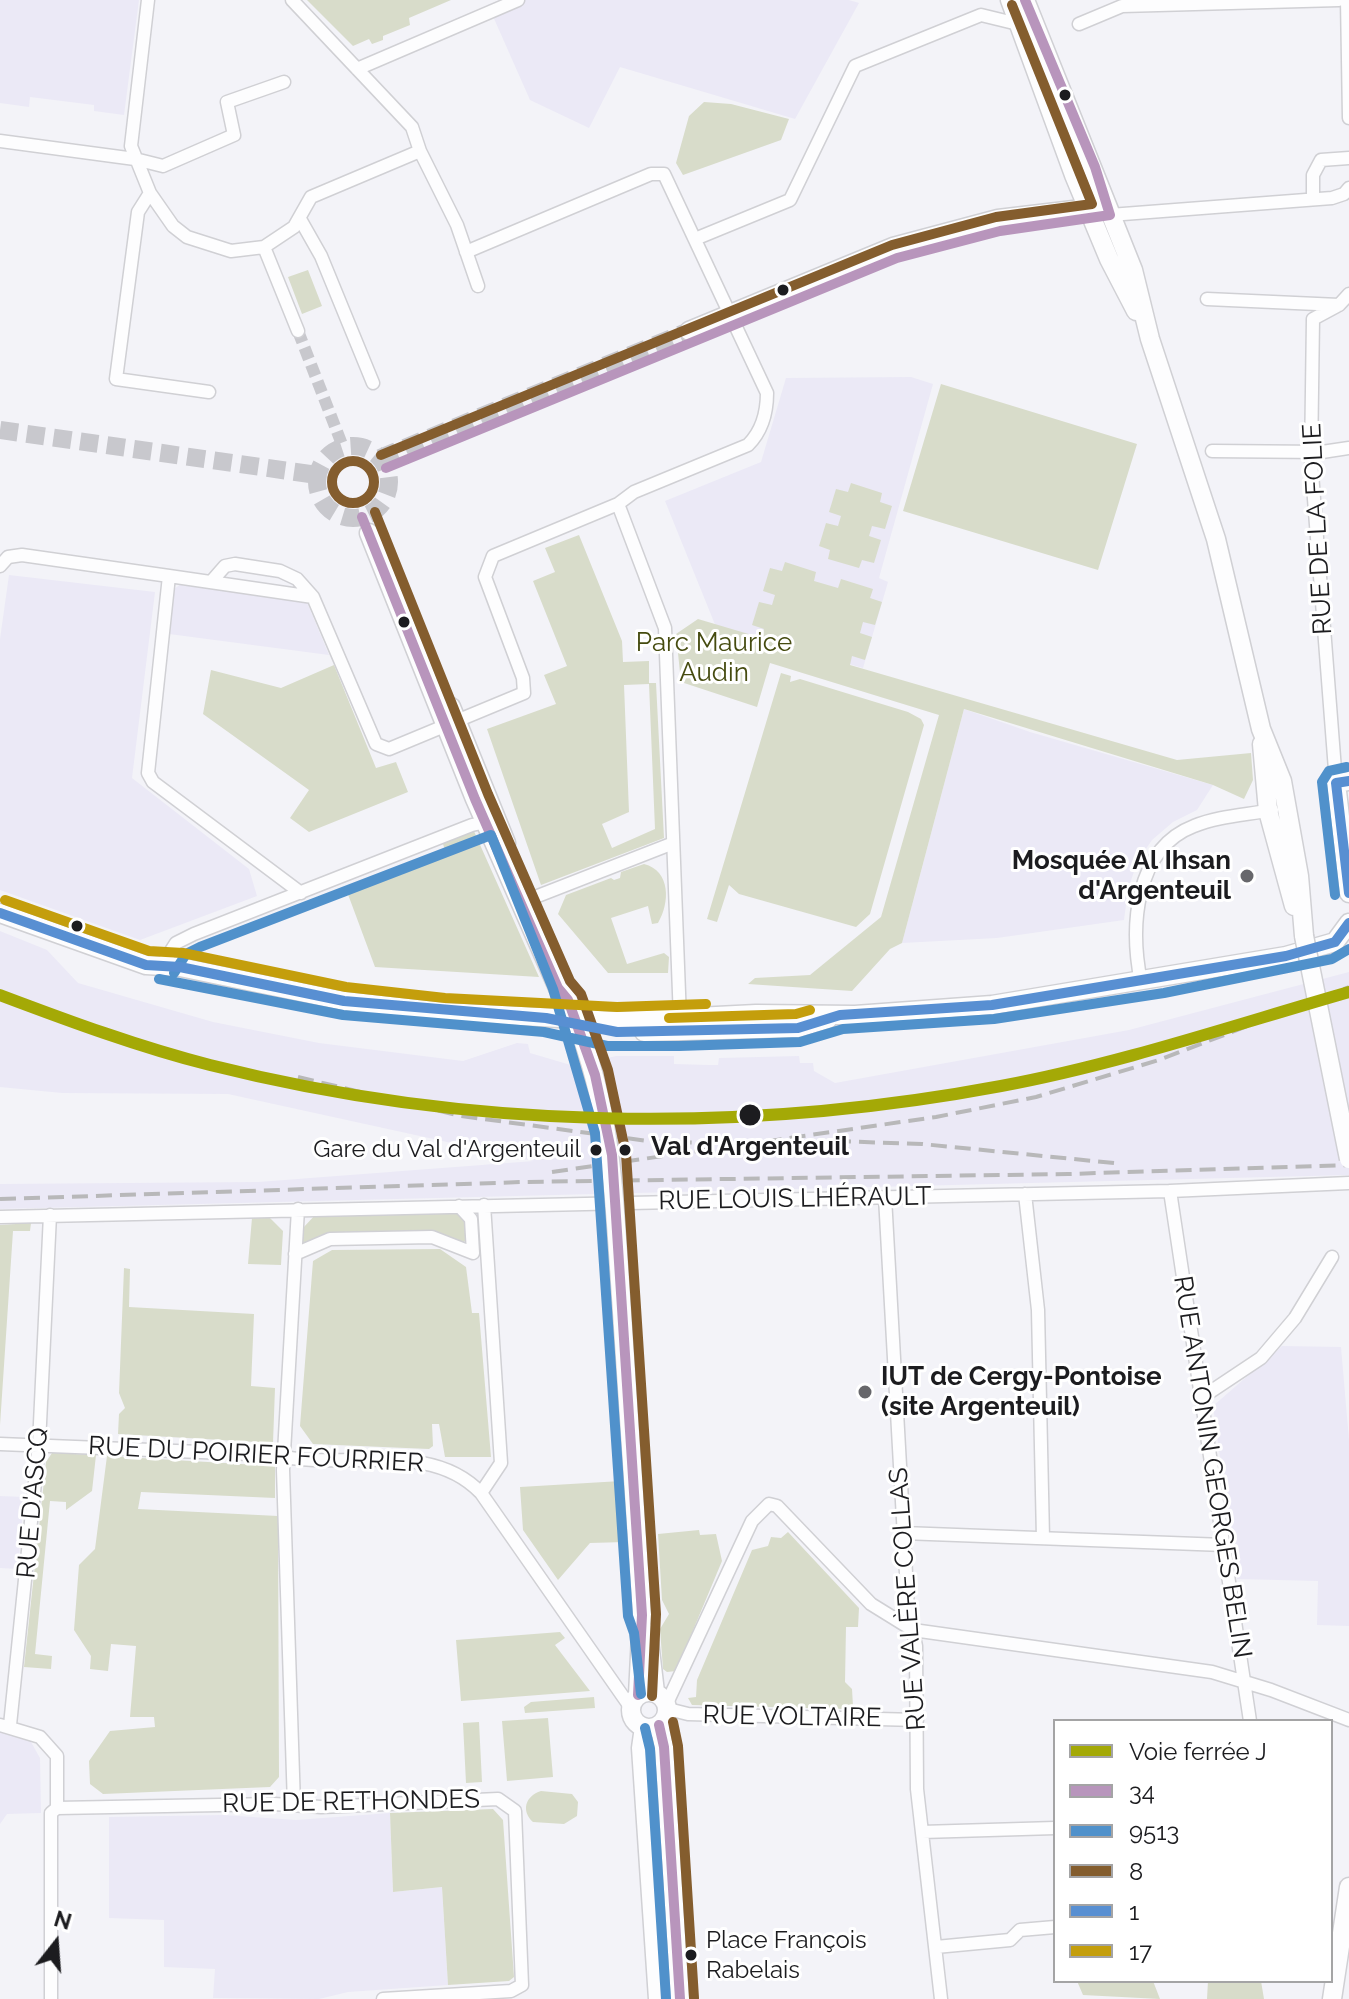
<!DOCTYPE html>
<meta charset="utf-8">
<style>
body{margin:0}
#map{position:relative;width:1349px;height:1999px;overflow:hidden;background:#f3f3f8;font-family:Raleway,sans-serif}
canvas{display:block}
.legend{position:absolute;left:1053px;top:1719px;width:280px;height:264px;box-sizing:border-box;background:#fff;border:2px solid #a4a4a5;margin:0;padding:10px 14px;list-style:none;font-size:24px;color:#1c1c1f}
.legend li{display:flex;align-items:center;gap:16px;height:40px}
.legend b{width:40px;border:2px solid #a4a4a5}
.north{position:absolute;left:16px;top:1903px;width:80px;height:80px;-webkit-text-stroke:6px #fff;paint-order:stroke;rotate:17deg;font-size:22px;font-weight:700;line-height:32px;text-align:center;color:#1c1c1f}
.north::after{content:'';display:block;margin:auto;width:28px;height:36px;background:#1c1c1f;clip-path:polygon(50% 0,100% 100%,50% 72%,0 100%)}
</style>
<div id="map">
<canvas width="1349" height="1999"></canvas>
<ul class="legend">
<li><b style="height:10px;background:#a4a906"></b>Voie ferrée J</li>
<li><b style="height:10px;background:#b895bc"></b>34</li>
<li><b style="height:10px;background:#5091cb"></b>9513</li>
<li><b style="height:10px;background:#845d2e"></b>8</li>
<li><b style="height:10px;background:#588fd2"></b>1</li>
<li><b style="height:10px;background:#c49e0c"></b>17</li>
</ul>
<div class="north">N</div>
</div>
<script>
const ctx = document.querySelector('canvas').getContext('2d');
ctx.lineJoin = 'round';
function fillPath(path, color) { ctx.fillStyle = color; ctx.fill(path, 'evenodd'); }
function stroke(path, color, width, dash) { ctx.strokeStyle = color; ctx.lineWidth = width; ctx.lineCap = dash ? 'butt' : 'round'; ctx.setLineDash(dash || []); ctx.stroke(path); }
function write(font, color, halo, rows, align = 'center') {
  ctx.font = font + ' Raleway,sans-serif'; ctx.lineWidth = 6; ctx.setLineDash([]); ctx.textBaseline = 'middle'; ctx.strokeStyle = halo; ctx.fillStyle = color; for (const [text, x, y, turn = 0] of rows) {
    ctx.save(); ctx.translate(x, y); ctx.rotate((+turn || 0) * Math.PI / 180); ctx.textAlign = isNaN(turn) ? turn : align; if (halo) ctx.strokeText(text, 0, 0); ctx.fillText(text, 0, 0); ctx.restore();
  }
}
fillPath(new Path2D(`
 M0 0H139L124 115 94 111V105L30 97 29 107 0 103Z
 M500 0H849L859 3 795 119 620 67 589 128 530 100 488 5Z
 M911 377 933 384 879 578 888 582 863 668 716 627 665 501 761 462 786 378Z
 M9 575 155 592 132 778 249 869 257 896 140 940 0 890V639Z
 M181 584 306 600 329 655 169 634 174 589Z
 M964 709 1030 732 1213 785 1197 810 1173 822 1152 840 1137 862 1128 890 1124 920 997 938 902 943Z
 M0 931 47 950 78 983 213 1022 319 1043 463 1061 517 1043 528 1044 530 1053 574 1066 616 1056H674V1064L709 1065H718L719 1058 799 1056 800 1063H813L814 1071 835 1083 1129 1030 1349 972V1175L0 1209V1184L258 1182 534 1161 228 1094 62 1093 0 1087Z
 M1282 1346 1341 1347 1349 1440V1626L1317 1625 1318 1581 1237 1579 1213 1406Z
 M0 1496 24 1497 18 1569 0 1568Z
 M0 1731 14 1732 31 1742 40 1758 41 1813 7 1814 0 1824Z
 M390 1813 393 1892 442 1887 448 1985 348 1992 319 1999 213 1998 215 1969 164 1967V1920L109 1918V1817L223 1815 296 1820Z`), '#ebe9f6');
fillPath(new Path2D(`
 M307 0H451L409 18 410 25 383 36V40L372 44 369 39 353 46Z
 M704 102 731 104 789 119 781 140 683 175 676 163 689 116Z
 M308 270 322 306 302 314 288 277Z
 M941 384 1137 444 1098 570 903 511Z
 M851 483 882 493 880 502 892 506 885 529 872 526 869 536 881 540 874 563 862 560 859 568 828 559 830 550 819 546 826 523 838 526 841 516 829 512 836 489 848 492Z
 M579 535 622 641 623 662 649 661V683H656L664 838 541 885 487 729 556 704 544 675 567 666 533 581 555 572 545 548ZM649 684 655 829 612 848 602 824 629 812 624 685Z
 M785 562 816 572 814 581 838 588 841 579 873 589 870 598 882 602 875 625 863 622 860 633 872 637 865 660 852 656 850 665 1177 760 1251 753 1253 780 1244 799 1213 785 964 709 902 943 890 949 852 991 748 984 755 978 810 975 881 917 939 715 770 663 757 707 681 682 676 634 698 619 762 638 764 629 752 625 759 602 772 605 775 595 763 591 770 568 782 571Z
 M334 665 376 768 396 762 408 792 309 832 290 818 309 790 203 714 211 670 281 688Z
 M781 673 791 676 790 682 800 679 908 712 921 719 924 725 870 914 856 927 739 894 729 885 717 922 707 919Z
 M473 829 539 977 375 967 346 889 445 850 442 841Z
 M644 864C671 871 670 903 658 923L652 924 648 906 611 918 627 964 664 953 669 957 668 973H608L558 914 566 895 611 878 614 880 620 878 621 872Z
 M459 1210C466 1220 471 1234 463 1244L326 1236 302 1248 303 1228 316 1214Z
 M252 1218H270L283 1231 281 1265 248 1264Z
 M31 1223 30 1231H13L0 1425V1225Z
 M440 1249 466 1267 472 1313H479L491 1457H445L439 1424H432L433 1446 429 1449 313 1444 300 1426 313 1261 332 1250Z
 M124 1268 130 1269 129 1307 254 1314 251 1386 275 1388 273 1443 118 1434 119 1414 125 1408 119 1393Z
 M52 1453 96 1455 92 1491 66 1510V1502L50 1501 35 1654 52 1656 51 1669 24 1667 46 1462Z
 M107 1456 275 1466V1498L141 1492 138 1509 278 1516 279 1777 270 1787 103 1794 90 1784 89 1761 110 1731 155 1727 154 1717H130L136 1646 111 1644 108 1671 90 1669 91 1656 74 1630 79 1565 95 1549Z
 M621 1481 625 1542 590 1543 558 1580 523 1530 520 1487Z
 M699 1530 700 1535 716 1534 722 1561 676 1671 667 1672 663 1669 660 1629 669 1614 662 1600 658 1534Z
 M788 1532 859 1608 858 1627H846L845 1682 852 1689 853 1706 845 1709 692 1705 688 1698 696 1697 697 1680 752 1550 768 1546 771 1537 781 1538Z
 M560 1632 565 1638 555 1645 590 1691 461 1701 456 1640Z
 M594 1697 595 1708 525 1713 524 1707 531 1702Z
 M548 1718 553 1777 507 1781 502 1721Z
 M479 1722 482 1782 466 1783 463 1723Z
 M541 1791 572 1794 578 1802 577 1816 564 1824 533 1822C521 1811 525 1796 541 1791Z
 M493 1809 503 1820 514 1977 509 1981 448 1985 442 1887 393 1892 390 1813Z
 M1077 1981H1153L1160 1999 1083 1995Z
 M1208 1981H1261L1264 1999H1207Z`), '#d8dcca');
stroke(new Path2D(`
 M298 331 343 447`), '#c8c8cd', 12, [12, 6]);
stroke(new Path2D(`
 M0 430 317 475
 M317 482a36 36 0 1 1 72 0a36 36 0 1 1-72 0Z
 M380 458 689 331`), '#c8c8cd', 18, [18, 9]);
const street = new Path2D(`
 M148 0 131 146 150 193 173 226 187 237 231 251 264 247 294 227 311 197 420 151
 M292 0 412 127 420 151 457 225 478 286
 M1347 0 1349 118
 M1079 24 1122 6 1339 0
 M357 69 518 0
 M0 141 135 159 163 166 234 135 227 102 284 82
 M150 193 138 212 116 379 209 392
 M1313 199V175L1321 160 1349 158
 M1110 215 1332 198 1344 194 1349 188
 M300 219 321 256 373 383
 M695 239 790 200 855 66 981 15 1018 24
 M264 247 298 331
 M1207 299 1339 305
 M1212 451 1322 452 1349 448
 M618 504 665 628 680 1019
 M0 566 8 557 22 555 169 576 148 773 153 782 301 893
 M169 576 313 597 376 744 389 749 524 693 523 678 485 577 493 556 618 504 634 492 748 445C762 431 767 413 767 393L664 174H651L466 252
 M211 582 225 566 235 564 280 571 297 579 313 597
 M1336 783 1311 460 1313 319 1339 305 1349 294
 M530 899 671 844
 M162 965 176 943 194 934 472 825 491 821
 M1141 982C1130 928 1134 849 1194 826 1218 816 1246 815 1272 810
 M1170 1191 1250 1721
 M1025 1194 1038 1310 1043 1538
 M885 1197 908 1609 916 1646 917 1789 941 1999
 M0 1217 1170 1191 1349 1183
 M295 1254 330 1239 432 1237 473 1253 471 1219 459 1206
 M1201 1398 1261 1358 1295 1318 1332 1257
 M0 1444 276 1455C342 1472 429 1438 481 1493L631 1708
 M481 1493 501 1463 484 1205
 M903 1533 1224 1545
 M667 1703 752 1521 769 1504 777 1506 871 1604 913 1630 1212 1672 1271 1690 1349 1720
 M668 1709 688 1714 917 1720
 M0 1725 40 1737 57 1756V1808L51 1813V1999
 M10 1725 39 1444 50 1215
 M294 1805 283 1470 298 1209
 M57 1808 274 1804 321 1807 498 1799 515 1811 522 1985 511 1991 383 1999
 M922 1832 1055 1828
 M936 1947 1010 1940 1020 1930 1055 1927`);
const secondary = new Path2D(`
 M1010 0 1074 175 1109 259 1136 311
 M1025 0 1133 270 1150 339 1216 539 1261 729 1282 781 1299 876 1304 936
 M689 331 893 247 998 219 1107 206
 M369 533 475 799 558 988 568 1000
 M451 707 506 843
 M1262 744 1268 811 1294 906
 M1349 781 1336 783 1349 893
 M0 913 146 965 180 967 344 1001 444 1012 617 1021 756 1014 855 1015 992 1005 1286 956 1335 942 1349 923
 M644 1032 798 1028 828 1019
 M619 1267 642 1615 638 1695
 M648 1633 655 1692
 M631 1710a18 18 0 1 1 36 0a18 18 0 1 1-36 0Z
 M659 1725 664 1747 680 1999
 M644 1727 641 1748 658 1999
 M1332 1999 1349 1887`);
stroke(street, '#d0d0d4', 15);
stroke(secondary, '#d0d0d4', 21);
stroke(street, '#fdfdfe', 12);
stroke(secondary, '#fdfdfe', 18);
stroke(new Path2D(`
 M298 1077 461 1116 648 1141 707 1143
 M835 1141 922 1144 1114 1163
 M785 1148 849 1149
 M552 1172 936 1117 1036 1097 1159 1060 1349 987
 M0 1199 523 1182 1068 1174 1349 1165`), '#b8b8b9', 4, [16, 8]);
const secondaryBridge = new Path2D(`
 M1304 936 1349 1159
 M568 1000C608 1096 612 1165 619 1267`);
stroke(secondaryBridge, '#d0d0d4', 21, []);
stroke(secondaryBridge, '#fdfdfe', 18);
stroke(new Path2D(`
 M1025 0 1095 167 1110 215
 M386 468 897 258 1000 231 1110 215
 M362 517 475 799 558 988 568 1000 595 1075 612 1155 642 1615 638 1695
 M659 1725 664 1747 680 1999`), '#b895bc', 10);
stroke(new Path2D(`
 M1335 895 1322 782 1329 771 1347 767
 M174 973 186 954 200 947 491 835 553 989 595 1133 628 1616 634 1633 641 1694
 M159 979 343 1015 544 1032 607 1046H679L800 1042 843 1029 994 1019 1164 993 1332 959 1349 949
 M645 1728 650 1749 666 1999`), '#5091cb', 10);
stroke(new Path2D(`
 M381 455 892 245 996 217 1092 204 1012 5
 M332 482a21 21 0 1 1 42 0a21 21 0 1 1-42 0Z
 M375 512 488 794 570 981 581 994 608 1070 626 1154 656 1614 652 1696
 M673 1722 678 1746 694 1998`), '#845d2e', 10);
stroke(new Path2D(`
 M1349 781 1336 783 1349 893
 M0 913 146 965 180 967 344 1001 546 1018 617 1032 798 1028 840 1015 992 1005 1286 956 1335 942 1349 923`), '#588fd2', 10);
stroke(new Path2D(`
 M5 900 149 951 183 953 346 987 445 998 617 1007 706 1004
 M669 1018 796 1014 810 1010`), '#c49e0c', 10);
stroke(new Path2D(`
 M0 995C69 1021 139 1047 210 1065 468 1130 740 1135 1001 1086 1119 1064 1234 1025 1349 992`), '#a4a906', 12);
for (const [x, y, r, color] of [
 [1065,95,7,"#1c1c1f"],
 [783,290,7,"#1c1c1f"],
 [404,622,7,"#1c1c1f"],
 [1247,876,8,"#67676b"],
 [77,926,7,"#1c1c1f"],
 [750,1115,12,"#1c1c1f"],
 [596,1150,7,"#1c1c1f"],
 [625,1150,7,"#1c1c1f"],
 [865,1392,8,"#67676b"],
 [691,1955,7,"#1c1c1f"]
]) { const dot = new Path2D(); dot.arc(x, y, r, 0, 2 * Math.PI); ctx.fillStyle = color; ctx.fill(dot); stroke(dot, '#fff', 3); }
write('24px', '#1c1c1f', '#fff', [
 ["Gare du Val d'Argenteuil",581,1150],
 ["Place François",706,1941,"left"],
 ["Rabelais",706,1971,"left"]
], 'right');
write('26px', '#1c1c1f', '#fff', [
 ["RUE DE LA FOLIE",1318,529,-93],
 ["RUE LOUIS LHÉRAULT",795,1199,-1],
 ["RUE DU POIRIER FOURRIER",256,1455,3],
 ["RUE ANTONIN GEORGES BELIN",1212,1467,81],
 ["RUE D'ASCQ",33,1503,-85],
 ["RUE VALÈRE COLLAS",908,1599,-94],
 ["RUE VOLTAIRE",792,1717,1],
 ["RUE DE RETHONDES",351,1802,-1]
]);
write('26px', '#454b0f', '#fff', [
 ["Parc Maurice",714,643],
 ["Audin",714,673]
]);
write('bold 26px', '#1c1c1f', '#fff', [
 ["Mosquée Al Ihsan",1231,861],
 ["d'Argenteuil",1231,891],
 ["IUT de Cergy-Pontoise",881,1377,"left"],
 ["(site Argenteuil)",881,1407,"left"]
], 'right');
write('bold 26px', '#1c1c1f', '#fff', [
 ["Val d'Argenteuil",750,1147]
]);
</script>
